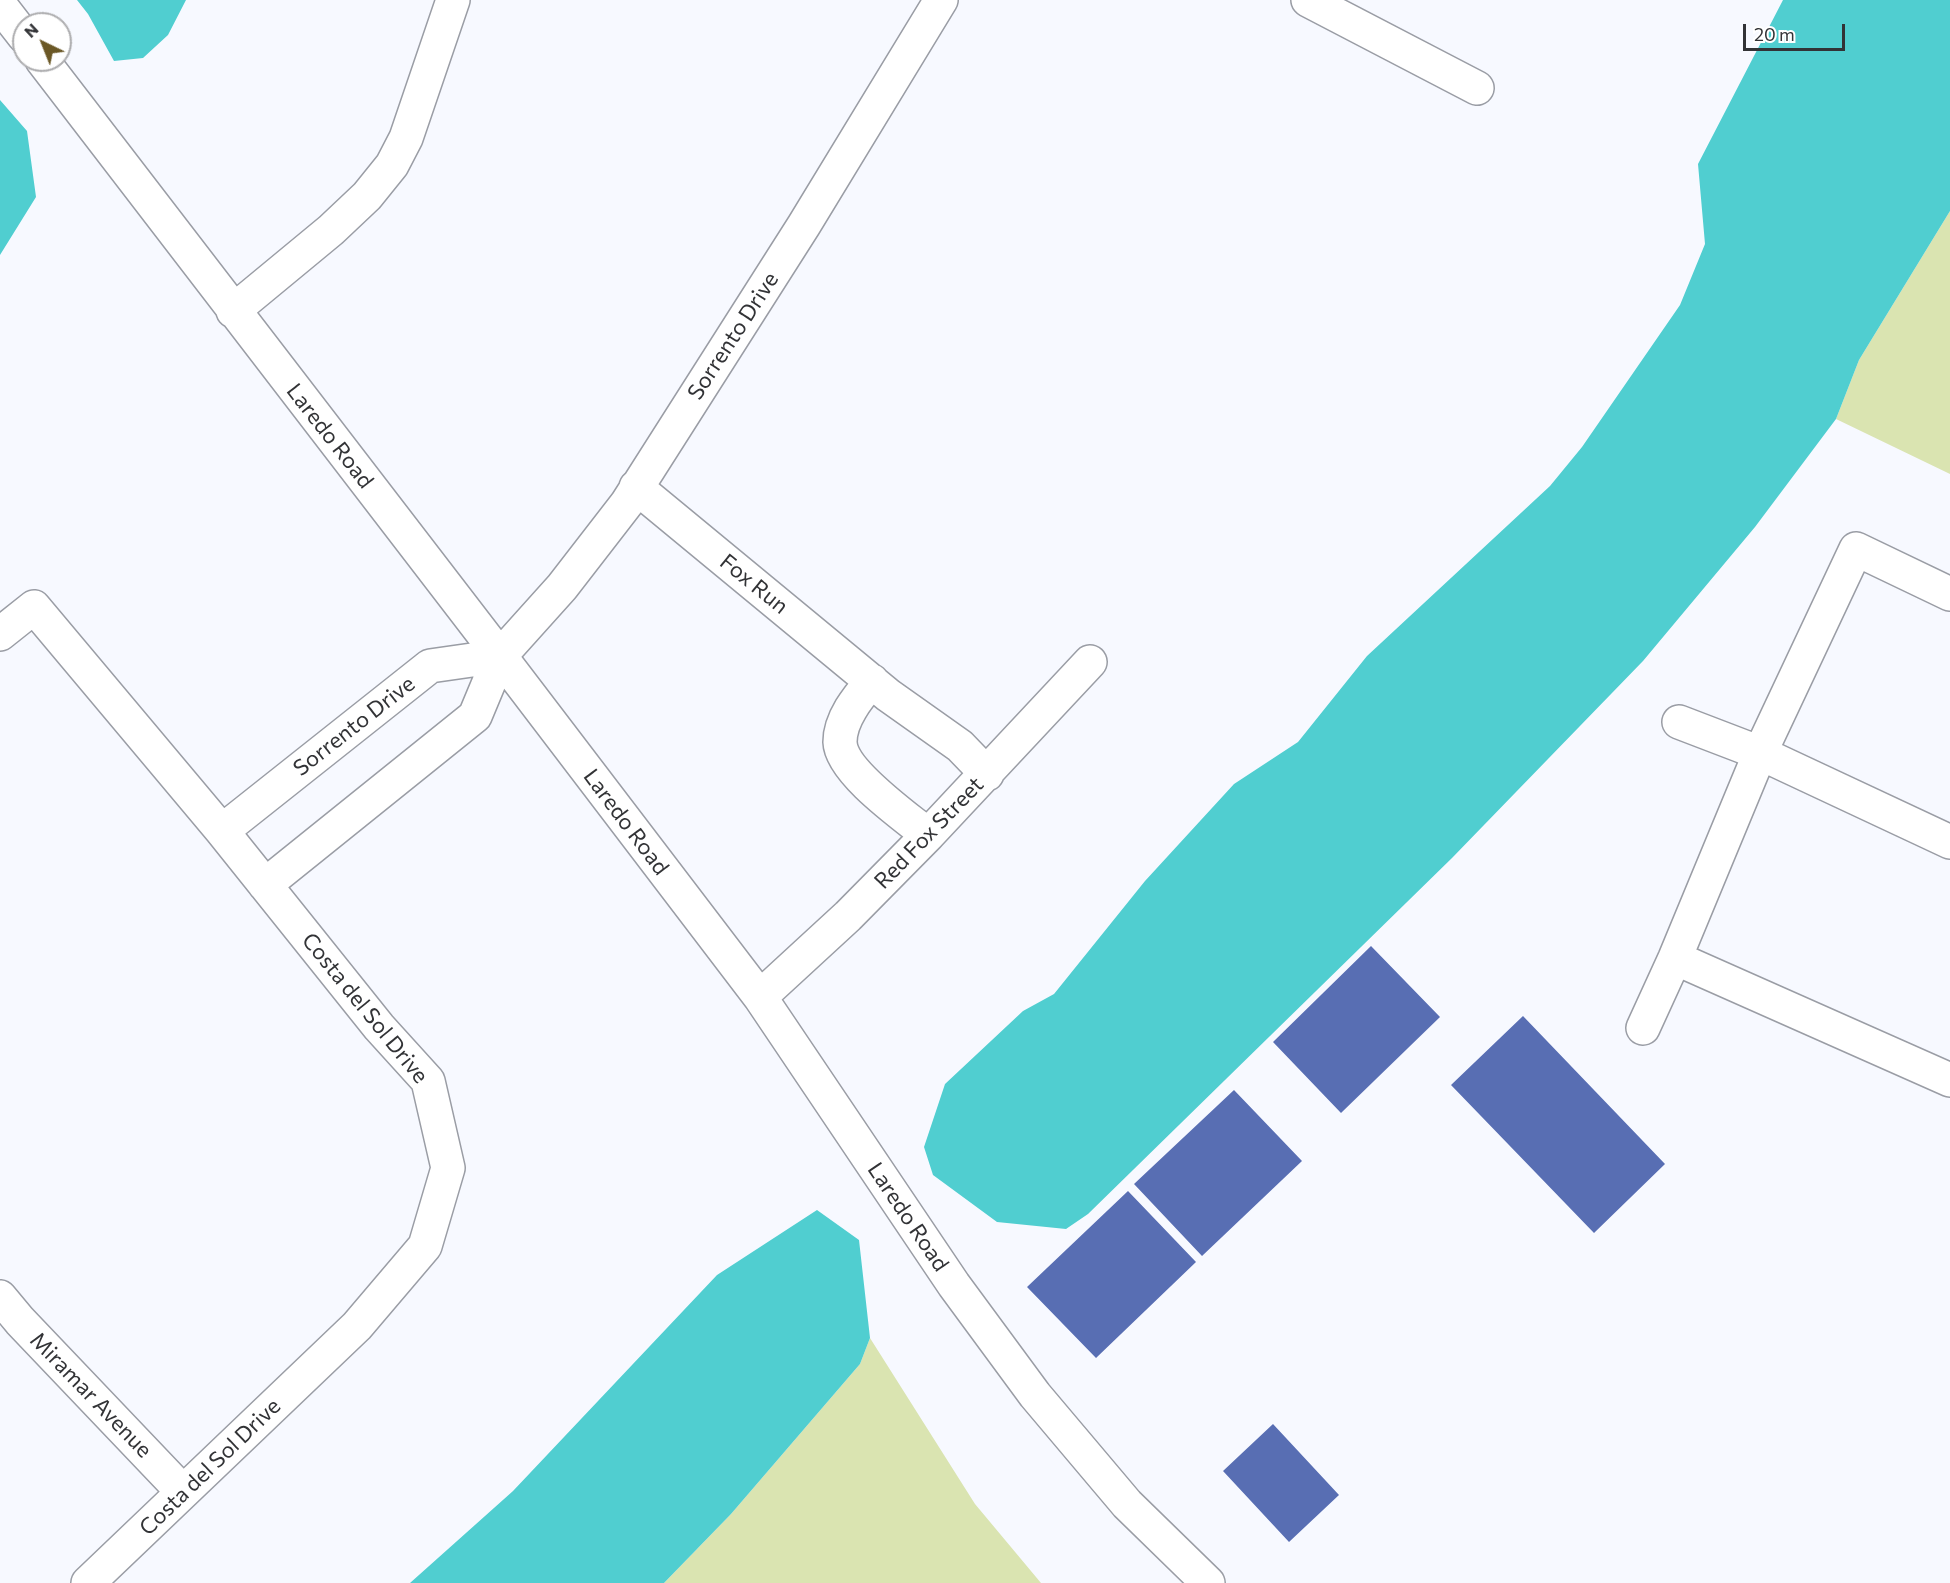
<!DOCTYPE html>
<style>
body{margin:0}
#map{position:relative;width:1950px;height:1583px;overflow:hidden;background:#f7f9ff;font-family:Commissioner,sans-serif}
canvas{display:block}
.north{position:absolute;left:12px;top:12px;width:60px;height:60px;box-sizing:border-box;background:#fff;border:2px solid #adadaf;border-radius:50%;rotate:317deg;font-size:16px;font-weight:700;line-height:24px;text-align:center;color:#323336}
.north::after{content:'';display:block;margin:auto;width:21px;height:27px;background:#6b5826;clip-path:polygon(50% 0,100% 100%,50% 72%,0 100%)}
.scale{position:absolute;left:1743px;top:24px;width:102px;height:27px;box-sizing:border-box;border:3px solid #323336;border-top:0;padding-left:8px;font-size:18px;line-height:21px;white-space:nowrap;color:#323336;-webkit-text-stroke:4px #fff;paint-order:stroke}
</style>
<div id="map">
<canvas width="1950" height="1583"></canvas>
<div class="north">N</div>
<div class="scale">20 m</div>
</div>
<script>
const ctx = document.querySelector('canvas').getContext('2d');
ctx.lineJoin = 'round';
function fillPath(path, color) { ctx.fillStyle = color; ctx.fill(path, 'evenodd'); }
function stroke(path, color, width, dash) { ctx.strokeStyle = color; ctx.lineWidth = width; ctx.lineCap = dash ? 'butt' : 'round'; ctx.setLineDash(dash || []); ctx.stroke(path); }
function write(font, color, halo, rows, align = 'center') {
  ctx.font = font + ' Commissioner,sans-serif'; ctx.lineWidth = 6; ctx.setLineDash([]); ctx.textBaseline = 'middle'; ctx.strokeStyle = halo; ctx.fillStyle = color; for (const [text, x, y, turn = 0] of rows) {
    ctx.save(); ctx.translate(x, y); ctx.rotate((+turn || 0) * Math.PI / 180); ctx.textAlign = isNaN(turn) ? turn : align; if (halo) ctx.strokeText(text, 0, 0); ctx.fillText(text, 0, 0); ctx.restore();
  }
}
fillPath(new Path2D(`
 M1950 211V474L1836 419 1859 360Z
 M870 1338 975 1504 1041 1583H664L731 1514 860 1364Z`), '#dae4b1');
fillPath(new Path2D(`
 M77 0H186L168 35 143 58 114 61 88 14Z
 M1783 0H1950V211L1859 360 1836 419 1755 527 1643 661 1452 858 1088 1214 1066 1229 997 1222 933 1175 924 1147 945 1084 1023 1011 1054 994 1145 881 1234 784 1298 742 1367 656 1550 486 1582 447 1680 305 1705 244 1698 164Z
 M0 100 27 131 36 197 0 255Z
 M817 1210 859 1240 870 1338 860 1364 731 1514 664 1583H410L513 1491 717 1275Z`), '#50ced0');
fillPath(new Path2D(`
 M1371 946 1440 1017 1341 1113 1273 1042Z
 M1523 1016 1665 1164 1594 1233 1451 1085Z
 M1234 1090 1302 1161 1202 1256 1134 1184Z
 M1128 1191 1196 1262 1096 1358 1027 1287Z
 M1273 1424 1339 1495 1289 1542 1223 1471Z`), '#586eb3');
const minor = new Path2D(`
 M1308 0 1477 88
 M0 5 24 36
 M42 60 500 656 760 997 954 1285 1035 1395 1127 1504 1208 1583
 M233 311 331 230 367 196 392 165 406 138 453 0
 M636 487 888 695 960 746 987 774
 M0 634 34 607 222 831 379 1027 428 1081 448 1168 425 1246 357 1326 88 1583
 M872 681C858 697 840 719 840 742 841 772 906 817 928 835
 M1679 722 1760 753 1856 549 1950 594
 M222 831 430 666 500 656
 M265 885 475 716 500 656 562 587 627 503 804 225 941 0
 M1675 958 1950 1080
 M760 997 848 916 928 835 1090 662
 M1643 1028 1675 958 1760 753 1950 842
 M0 1297 20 1321 183 1492`);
stroke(minor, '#9a9da5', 36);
stroke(minor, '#fff', 33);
write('22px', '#323336', '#fff', [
 ["Sorrento Drive",733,336,-57],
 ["Laredo Road",330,436,52],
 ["Fox Run",754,584,39],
 ["Sorrento Drive",354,726,-38],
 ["Laredo Road",626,822,53],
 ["Red Fox Street",929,833,-46],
 ["Costa del Sol Drive",365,1008,51],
 ["Laredo Road",908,1217,56],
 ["Miramar Avenue",91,1395,46],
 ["Costa del Sol Drive",210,1467,-44]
]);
</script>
